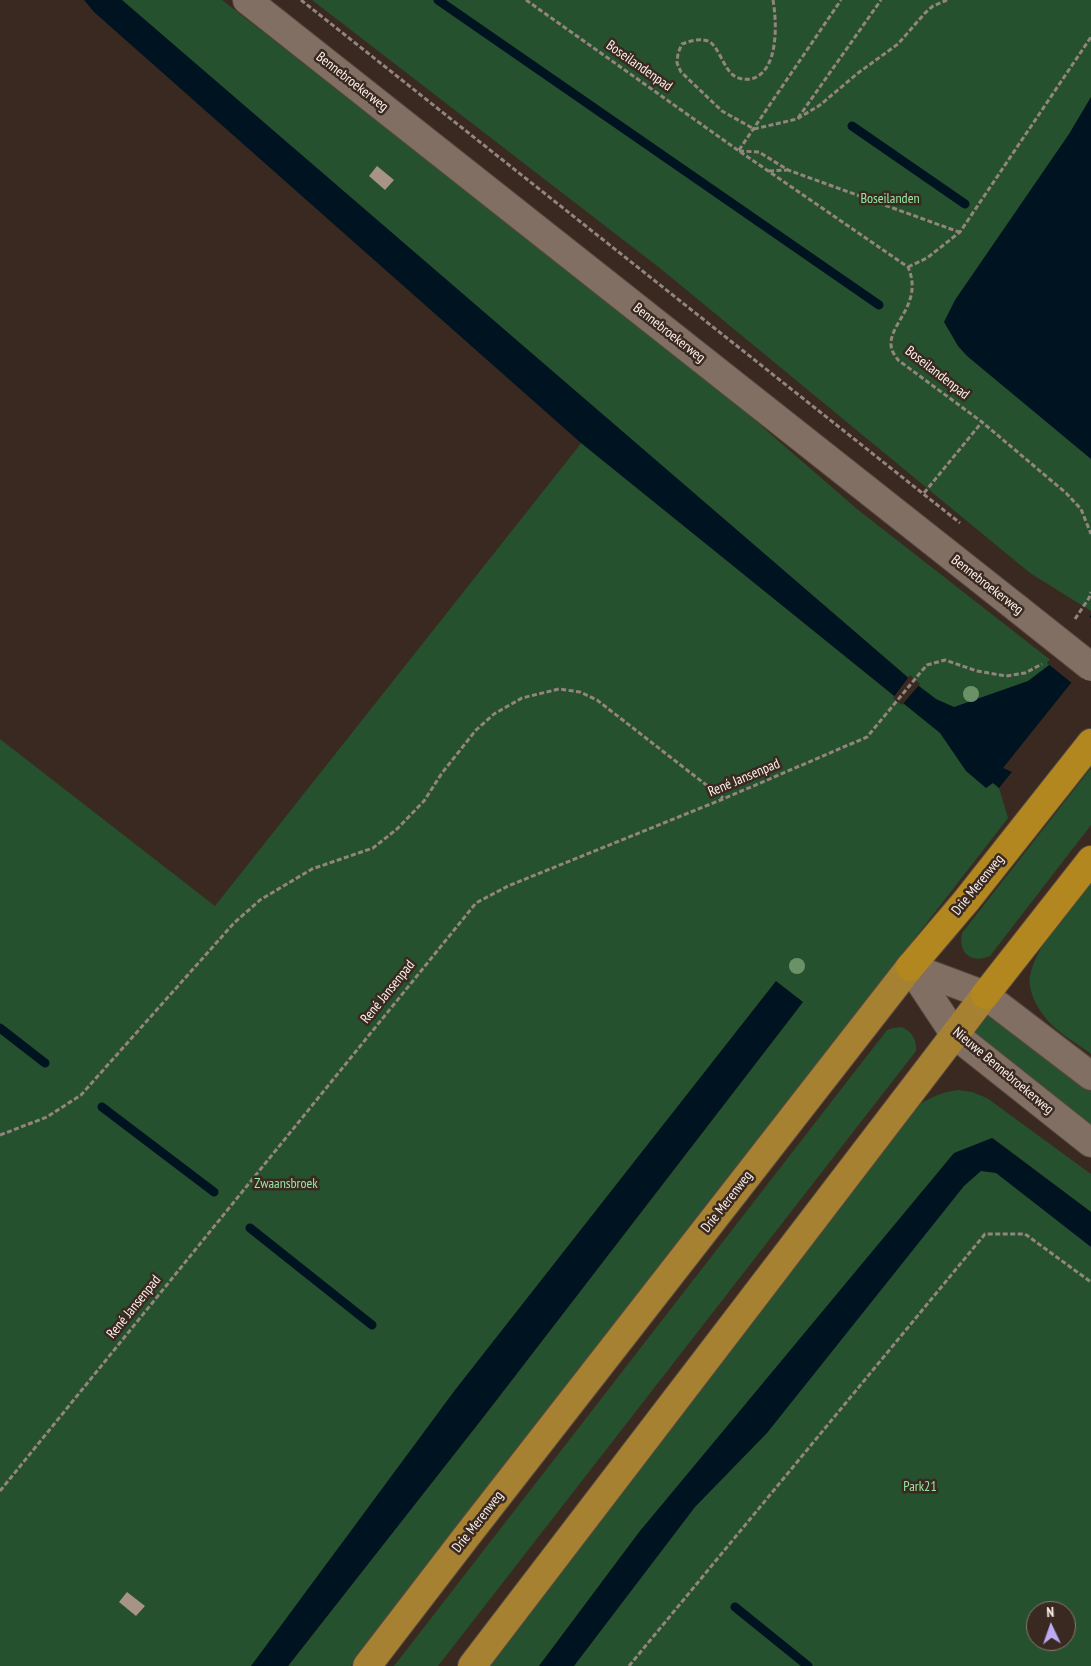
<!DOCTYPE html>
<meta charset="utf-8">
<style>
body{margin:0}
#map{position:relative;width:1091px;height:1666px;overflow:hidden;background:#392920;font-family:"PT Sans Narrow",sans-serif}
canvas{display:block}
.north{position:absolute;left:1026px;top:1601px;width:50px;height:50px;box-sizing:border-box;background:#392920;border:1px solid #877970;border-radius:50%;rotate:357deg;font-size:14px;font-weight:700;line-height:20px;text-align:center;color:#fbf0e9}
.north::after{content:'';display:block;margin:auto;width:18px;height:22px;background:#bea9f4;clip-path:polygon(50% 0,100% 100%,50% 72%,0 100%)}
</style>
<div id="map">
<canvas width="1091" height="1666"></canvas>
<div class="north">N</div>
</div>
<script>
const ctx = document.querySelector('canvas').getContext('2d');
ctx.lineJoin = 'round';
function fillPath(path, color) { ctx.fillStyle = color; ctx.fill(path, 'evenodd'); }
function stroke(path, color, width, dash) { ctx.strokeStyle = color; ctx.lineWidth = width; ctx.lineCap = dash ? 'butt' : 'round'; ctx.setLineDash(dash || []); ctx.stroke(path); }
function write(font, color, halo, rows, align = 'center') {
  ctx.font = font + ' "PT Sans Narrow",sans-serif'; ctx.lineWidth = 5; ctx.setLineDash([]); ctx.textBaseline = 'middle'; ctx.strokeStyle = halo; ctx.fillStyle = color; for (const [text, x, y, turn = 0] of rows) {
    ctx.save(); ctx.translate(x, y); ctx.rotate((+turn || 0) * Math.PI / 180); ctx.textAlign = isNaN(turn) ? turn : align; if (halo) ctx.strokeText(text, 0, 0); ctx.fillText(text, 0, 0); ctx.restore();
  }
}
fillPath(new Path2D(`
 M104 0H222L698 371 857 509 1053 662 993 783 999 788 1008 818 351 1666H288L485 1415 803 1002 266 1666H0V739L215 906 590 432Z
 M312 0H1091V611L1030 573 661 269Z
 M1091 768V825L990 956C971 964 958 953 962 933Z
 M1091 883V1054C1078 1044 1062 1035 1051 1024 1040 1013 1027 992 1030 976 1036 944 1071 908 1091 883Z
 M989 1014 1091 1089V1127L970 1038Z
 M902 1027C912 1032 917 1039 916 1051L438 1666H394L887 1030 893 1028Z
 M958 1090 972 1092 987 1098 1091 1174V1212L993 1138 640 1531 539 1666H489L917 1106C931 1097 942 1092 958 1090Z
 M977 1157 1091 1239V1666H557ZM1036 1611H1066V1641H1036Z`), '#26512e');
fillPath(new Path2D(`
 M84 0H122L911 680 936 699 954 707 1028 681 1053 662 1091 615V658L1003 768 1012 772 999 788 993 783 986 788 966 771 940 733 581 443 94 12Z
 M1091 97V459L967 356 958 346 944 322 955 300 1069 134Z
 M776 981 803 1002 485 1415 288 1666H251L455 1390Z
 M992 1138 1091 1212V1247L996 1173 981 1171 964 1186 767 1433 695 1507 574 1666H539L640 1531 954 1153Z`), '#001320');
fillPath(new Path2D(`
 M1087 615 1091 618V662L1073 684 1047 663Z
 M910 675 920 684 902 705 893 698Z`), '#392920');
stroke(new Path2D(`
 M438 0 879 305
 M852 126 965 204
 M0 1028 45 1063
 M102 1107 214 1192
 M250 1228 372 1325
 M735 1607 808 1666`), '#001320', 9);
fillPath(new Path2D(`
 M377 166 394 180 385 190 369 176Z
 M127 1592 145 1606 136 1616 119 1602Z`), '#a79388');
const tertiary = new Path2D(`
 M247 0 1018 609`);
const secondary = new Path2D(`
 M910 967 955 1035 1091 1143
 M910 967 985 995 1091 1076`);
const primary = new Path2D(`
 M367 1666 466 1537 910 967
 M472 1666 985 995`);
const trunk = new Path2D(`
 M910 967 966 901 1091 743
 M985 995 1091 860`);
stroke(tertiary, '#55473f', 30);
stroke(secondary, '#55473f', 30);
stroke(primary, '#55473f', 30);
stroke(trunk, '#55473f', 30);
stroke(new Path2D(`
 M301 0 960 523
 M526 0 739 151 908 267C925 306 884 326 892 350 893 353 896 357 898 360L982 422 1066 493 1081 509 1091 534
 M773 0C777 23 779 72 751 79 745 80 738 79 733 75 723 67 718 45 708 41 699 38 690 41 682 44L678 53 677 63 681 72 722 111 754 129 797 119 820 105 858 73 898 44 925 13 933 6 947 0
 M798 118 881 0
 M739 150 841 0
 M739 151 759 152 788 170 959 232
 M769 171 787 170
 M908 267 927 258 960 232 1091 37
 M924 493 982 422
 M1075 619 1089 598 1091 592
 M0 1135 47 1117 81 1095 234 923 260 900 312 869 373 848 397 829 424 801 442 773 476 730 494 714 522 698 559 689 580 692 597 700 723 798
 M0 1491 476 903 508 886 723 799 867 737 920 673 927 665 945 660 977 671 1006 676 1025 673 1042 664
 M629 1666 985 1234H1025L1091 1282`), '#93857d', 3, [5, 2.5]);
stroke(tertiary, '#826f64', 28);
stroke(secondary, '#826f64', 28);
stroke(primary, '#a68131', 28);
stroke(trunk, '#b28720', 28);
const tertiaryBridge = new Path2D(`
 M1018 609 1091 667`);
stroke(tertiaryBridge, '#55473f', 30, []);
stroke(tertiaryBridge, '#826f64', 28);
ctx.fillStyle = '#6b9267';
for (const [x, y] of [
 [971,694],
 [797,966]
]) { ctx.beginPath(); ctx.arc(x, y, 8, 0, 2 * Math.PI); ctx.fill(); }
write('14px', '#fbf0e9', '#392920', [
 ["Boseilandenpad",639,66,35],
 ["Bennebroekerweg",352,82,38],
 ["Bennebroekerweg",669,333,38],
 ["Boseilandenpad",937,373,38],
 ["Bennebroekerweg",987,585,38],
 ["René Jansenpad",744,778,-23],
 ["Drie Merenweg",978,885,-51],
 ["René Jansenpad",388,992,-51],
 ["Nieuwe Bennebroekerweg",1003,1071,40],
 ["Drie Merenweg",727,1202,-52],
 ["René Jansenpad",134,1307,-51],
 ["Drie Merenweg",478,1522,-52]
]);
write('14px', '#94e8a1', '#392920', [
 ["Boseilanden",890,199],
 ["Zwaansbroek",286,1184],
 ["Park21",920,1487]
]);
</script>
